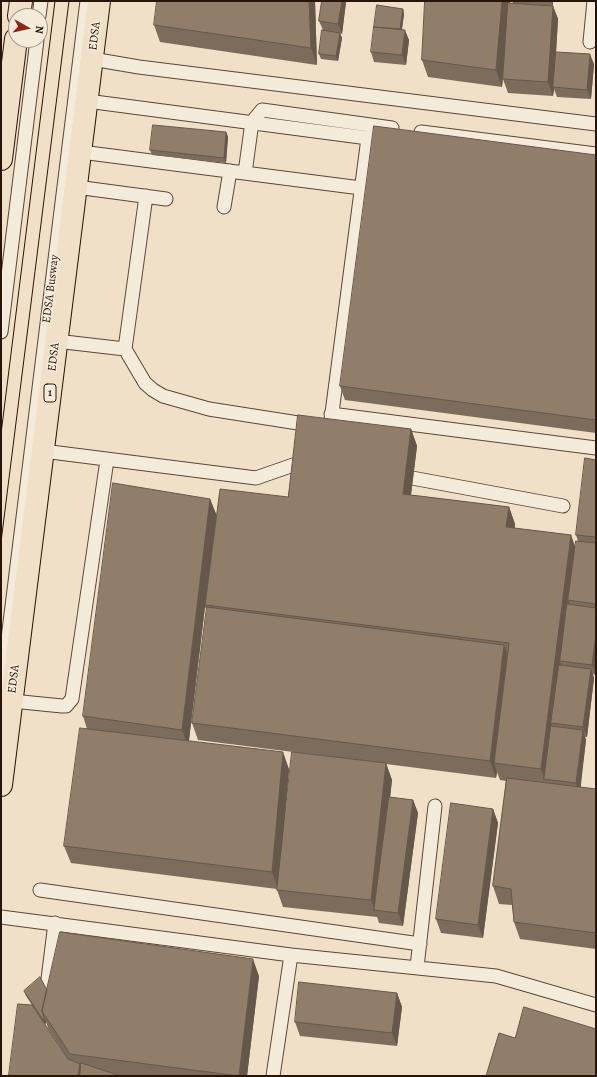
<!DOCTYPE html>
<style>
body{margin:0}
#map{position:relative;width:597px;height:1077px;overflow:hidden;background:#f0e0c7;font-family:Alegreya,serif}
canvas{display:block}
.frame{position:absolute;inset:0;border:2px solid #281408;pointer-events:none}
.north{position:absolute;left:8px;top:8px;width:40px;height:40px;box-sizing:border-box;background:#f5ebdb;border:1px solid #a39587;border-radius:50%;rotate:98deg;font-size:11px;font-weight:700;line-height:16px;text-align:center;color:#281408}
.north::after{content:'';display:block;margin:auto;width:14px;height:18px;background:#8f2418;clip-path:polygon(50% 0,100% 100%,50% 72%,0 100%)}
</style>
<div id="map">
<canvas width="597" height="1077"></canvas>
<div class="frame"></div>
<div class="north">N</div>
</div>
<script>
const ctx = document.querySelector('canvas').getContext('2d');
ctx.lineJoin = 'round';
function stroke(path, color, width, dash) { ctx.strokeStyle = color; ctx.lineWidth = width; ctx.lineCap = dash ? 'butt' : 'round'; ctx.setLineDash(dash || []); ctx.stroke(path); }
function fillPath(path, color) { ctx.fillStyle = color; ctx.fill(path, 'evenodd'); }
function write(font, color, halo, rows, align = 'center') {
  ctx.font = font + ' Alegreya,serif'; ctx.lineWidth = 3; ctx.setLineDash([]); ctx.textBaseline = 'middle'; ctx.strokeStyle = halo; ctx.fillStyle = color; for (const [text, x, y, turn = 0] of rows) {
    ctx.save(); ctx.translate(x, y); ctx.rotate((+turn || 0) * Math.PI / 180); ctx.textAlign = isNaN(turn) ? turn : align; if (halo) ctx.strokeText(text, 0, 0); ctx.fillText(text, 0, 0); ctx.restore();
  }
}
const service = new Path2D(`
 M39 16 41 1
 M590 42 594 1
 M92 59 139 67 596 124
 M87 101 368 138 374 135
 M421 132 596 154
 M81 152 361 188
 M245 173 252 122 262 110 392 128
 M76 187 166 199
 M146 196 125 349 145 383 153 390 163 396 209 409 330 428 368 138
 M224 207 230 171
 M1 332 37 40
 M56 341 125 349
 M331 414 596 448
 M43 451 256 478 299 463
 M412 478 563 506
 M1 695 87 1
 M12 701 62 706H66L72 699 107 460
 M40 890 420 944
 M1 917 291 955 496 976 596 1005
 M417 967 435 806
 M47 987 55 923
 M273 1076 291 955`);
const trunk = new Path2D(`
 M19 16 21 1
 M1 159 16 39
 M1 785 99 1`);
stroke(service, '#5a4738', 15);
stroke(trunk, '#281408', 24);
stroke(service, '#f5ebdb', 13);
stroke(trunk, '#f0e0c7', 22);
stroke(new Path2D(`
 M1 434 55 1
 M1 542 69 1`), '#281408', 1);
fillPath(new Path2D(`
 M315 1 317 65 160 42 154 25Z
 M322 1H346V2L342 34 340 33 342 38 338 61 321 59 319 54 323 30 319 21Z
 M425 1H510V3H513L512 1H553V6L558 19 556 52 594 64 591 99 557 97 554 89 553 96 508 93 503 79 505 57 502 87 428 77 422 60Z
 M403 9 404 14 402 30 409 40 406 65 374 62 371 52Z
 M226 132 228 137 226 163 152 155 150 150Z
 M596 155V433L345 400 340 386Z
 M411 429 417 446 411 495 509 507 515 524V528L571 535 575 548 578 541 576 535 596 460V675L593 674 594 678 587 737H585L586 740 580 787 596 789V949L520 939 514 922 512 905 499 904 493 886 506 781 500 780 497 772 496 778 386 764 392 780 390 797 413 800 418 813 403 926 379 923 377 917 283 907 277 890V889L71 863 64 846 87 729 83 716 210 499 216 515 288 497ZM205 607 207 610 192 723 198 740 333 757 284 827 289 769 189 741Z
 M493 809 498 823 483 938 441 933 436 919Z
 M259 976 247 1076H9V1075L40 1017 26 996 24 991ZM46 1022 48 1028 68 1059 45 1025Z
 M397 993 402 1007 397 1046 300 1036 295 1022Z`), '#7c6c5c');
fillPath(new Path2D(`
 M309 1H315L317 65 311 48Z
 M342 1H346V2L342 34 338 24Z
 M502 1H510L502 87 496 70Z
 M551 1H553V7Z
 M553 6 558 19 554 87H553L554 89 553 96 548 82Z
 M403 9 404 14 401 35 400 30Z
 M405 30 409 40 406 65 402 55Z
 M340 33 342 38 338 61 336 56Z
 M590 54 594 64 591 99 587 90Z
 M226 132 228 137 226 163 224 158Z
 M411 429 417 446 409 511 403 494Z
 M210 499 217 516 205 605V607L188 747 182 730Z
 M509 507 515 524 512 545 506 527Z
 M571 535 577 552 568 600 570 605 560 661 562 668 551 723 554 732 545 779 541 769Z
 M596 635V675L592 665Z
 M504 645 511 662 494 763 497 772 496 778 490 761Z
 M591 669 594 678 587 737 583 727Z
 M583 730 586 740 580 793 576 783Z
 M283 752 289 769 278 889 272 872Z
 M386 763 392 780 378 910H374L377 917 371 900Z
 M413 800 418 813 403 926 398 913Z
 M493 809 498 823 483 938 478 925Z
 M253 959 259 976 247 1076H239Z
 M397 993 402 1007 397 1046 392 1033Z
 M44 1018 46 1022 45 1025 43 1020Z
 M80 1064 84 1076H78Z`), '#65584b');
const building = new Path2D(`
 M157 1H309L311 48 154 25Z
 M322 1H342L338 24 319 21Z
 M425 1H502L496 70 422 60Z
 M508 3 553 6 548 82 503 79Z
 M377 5 403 9 400 29 374 27Z
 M374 27 405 30 402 55 371 52Z
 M322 30 340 33 336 56 319 54Z
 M556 52 590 54 587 90 553 87Z
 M153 125 226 132 224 158 150 150Z
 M374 126 596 155V420L340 386Z
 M298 415 411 429 403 494 509 507 506 527 571 535 541 769 494 763 509 643 205 605 220 489 288 497Z
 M585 458 596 460V537L576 535Z
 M113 483 210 499 182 730 83 716Z
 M576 541 596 543V604L568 600Z
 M567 604 596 608V635L592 665 560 661Z
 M207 607 504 645 490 761 192 723Z
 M559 665 591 669 583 727 551 723Z
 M551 726 583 730 576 783 544 779Z
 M80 728 283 752 272 872 64 846Z
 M292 752 386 763 371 900 277 890Z
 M507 778 596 789V933L514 922 511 889 493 886Z
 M389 797 413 800 398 913 374 910Z
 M451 803 493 809 478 925 436 919Z
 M60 932 253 959 239 1076 70 1054 42 1011Z
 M40 977 47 990 42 1011 44 1017 43 1020 24 991Z
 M299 982 397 993 392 1033 295 1022Z
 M18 1004 32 1005 68 1059 80 1064 78 1076H16L9 1075Z
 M524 1007 596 1029V1076H486L499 1033 515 1038Z
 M81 1063 121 1076H80Z`);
fillPath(building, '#907e6b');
stroke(building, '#65584b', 1);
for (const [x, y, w] of [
 [50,393,12]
]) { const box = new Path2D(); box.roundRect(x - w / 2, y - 9, w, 18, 3); ctx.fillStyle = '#f5ebdb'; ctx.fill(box); stroke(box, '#281408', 1); }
write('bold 11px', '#281408', null, [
 ["1",50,393]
]);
write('12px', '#281408', '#f5ebdb', [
 ["EDSA",95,36,-83],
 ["EDSA Busway",51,289,-83],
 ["EDSA",54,357,-83],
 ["EDSA",14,679,-83]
]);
</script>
